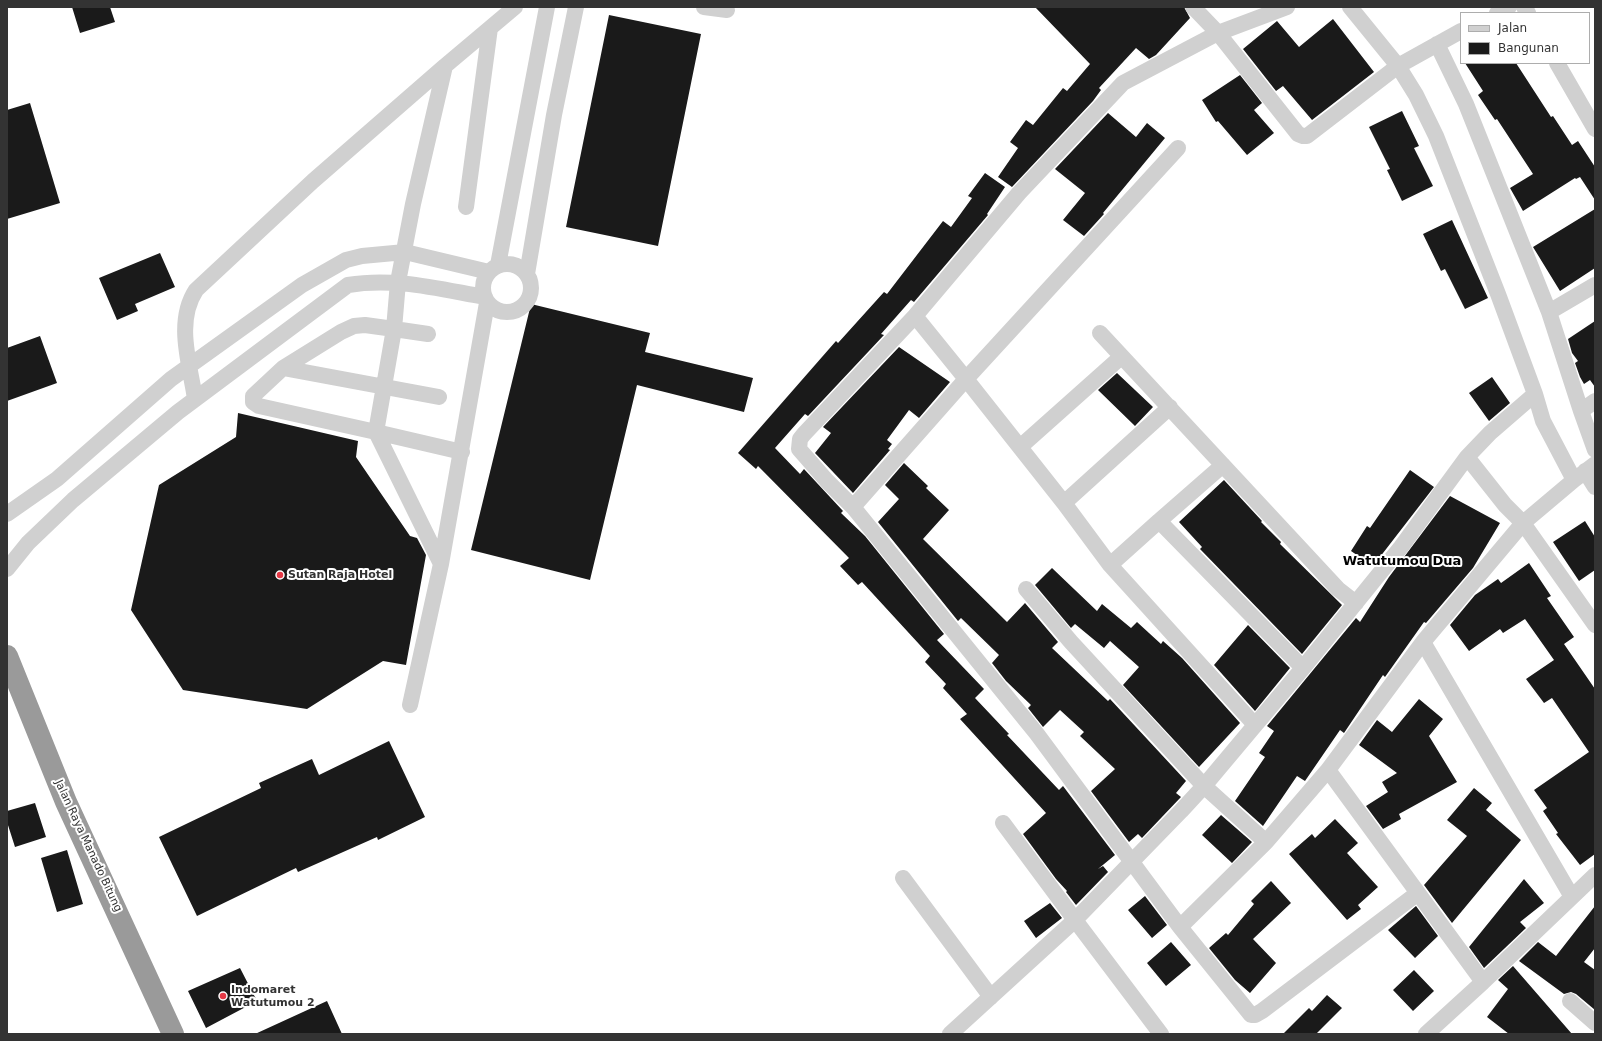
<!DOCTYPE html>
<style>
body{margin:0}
#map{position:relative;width:1602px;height:1041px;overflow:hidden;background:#fff;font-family:"DejaVu Sans",sans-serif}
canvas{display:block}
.frame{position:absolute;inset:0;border:8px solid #333;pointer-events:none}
.legend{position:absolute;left:1460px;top:12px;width:130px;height:52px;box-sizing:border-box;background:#fff;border:1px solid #adadad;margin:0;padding:5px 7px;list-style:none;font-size:12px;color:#333}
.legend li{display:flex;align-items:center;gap:8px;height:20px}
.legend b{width:20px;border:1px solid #adadad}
</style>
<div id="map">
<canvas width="1602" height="1041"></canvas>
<div class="frame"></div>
<ul class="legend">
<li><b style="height:5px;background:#d0d0d0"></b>Jalan</li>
<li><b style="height:11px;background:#1a1a1a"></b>Bangunan</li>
</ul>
</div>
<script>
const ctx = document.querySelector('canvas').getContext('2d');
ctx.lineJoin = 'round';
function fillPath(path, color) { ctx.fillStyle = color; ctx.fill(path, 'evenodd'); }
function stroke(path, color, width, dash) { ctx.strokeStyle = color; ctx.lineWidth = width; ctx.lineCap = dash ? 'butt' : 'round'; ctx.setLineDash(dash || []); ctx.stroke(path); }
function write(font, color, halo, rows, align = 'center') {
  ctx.font = font + ' "DejaVu Sans",sans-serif'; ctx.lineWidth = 4; ctx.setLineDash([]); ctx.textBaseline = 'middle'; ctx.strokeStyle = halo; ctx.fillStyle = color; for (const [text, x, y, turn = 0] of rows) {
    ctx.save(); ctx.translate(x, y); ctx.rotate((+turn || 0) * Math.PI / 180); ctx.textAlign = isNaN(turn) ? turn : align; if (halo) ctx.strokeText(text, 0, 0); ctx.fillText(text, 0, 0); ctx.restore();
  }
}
fillPath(new Path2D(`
 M72 7H110L115 22 80 33Z
 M1035 7H1184L1190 18 1156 55 1149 59 1136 48 1099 88 1101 90 1093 101 1012 187 998 177 1018 148 1010 142 1026 120 1033 125 1063 88 1067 91 1090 64Z
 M609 15 701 34 658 246 566 227Z
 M1333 19 1374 72 1312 120 1283 86 1276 91 1243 49 1277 21 1299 47Z
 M1465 63H1516L1551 117 1553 116 1572 145 1578 141 1595 167V200L1580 177 1576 179 1575 178 1523 211 1510 188 1533 174 1497 119 1495 120 1478 95 1483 91Z
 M1240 75 1262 103 1254 110 1274 133 1247 155 1218 121 1216 122 1202 100Z
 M30 103 60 203 7 219V110Z
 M1402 111 1419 146 1414 148 1433 186 1402 201 1387 170 1390 169 1369 127Z
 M1108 113 1136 137 1147 123 1165 138 1103 213 1104 214 1084 236 1063 220 1085 193 1055 169Z
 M985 173 1005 187 987 214 988 215 914 302 911 300 881 334 884 335 808 416 805 414 775 448 800 474 804 469 843 511 841 513 865 536 944 634 937 640 984 689 975 698 1009 734 1007 735 1059 790 1063 786 1115 855 1098 869 1103 866 1108 872 1076 905 1066 892 1067 891 1056 879 1023 834 1046 813 960 719 967 714 943 688 946 684 925 662 930 656 862 582 858 585 840 566 849 558 758 466 756 469 738 453 836 341 838 343 884 292 887 294 943 221 951 227 972 198 968 196Z
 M1595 209V268L1560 291 1533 247Z
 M1452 220 1488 298 1465 309 1445 269 1441 271 1423 234Z
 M160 253 175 287 135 304 138 311 117 320 99 278Z
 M531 304 650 333 645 352 753 378 744 412 637 385 590 580 471 550Z
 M1595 321V387L1590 380 1584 384 1580 377 1575 363 1578 361 1572 353 1568 339Z
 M40 336 57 383 7 401V348Z
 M899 347 950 382 919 418 909 410 887 440 892 444 888 449 890 450 853 493 815 453 831 433 823 427Z
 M1117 373 1153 407 1135 426 1098 390Z
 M1492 377 1510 403 1489 421 1469 393Z
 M238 413 358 441 356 457 410 536 417 538 426 555 406 665 383 661 307 709 183 690 131 610 159 485 236 437Z
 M904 463 928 486 926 488 949 510 923 539 1007 622 1025 603 1058 642 1052 648 1108 701 1110 699 1186 781 1176 793 1181 797 1142 838 1138 834 1129 842 1091 791 1115 769 1080 736 1084 732 1060 710 1043 727 1028 708 1031 705 1006 681 992 663 999 655 961 618 958 621 878 522 899 499 885 485Z
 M1410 470 1434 487 1373 566 1351 551 1367 526 1370 528Z
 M1224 480 1262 521 1261 522 1281 542 1280 544 1342 605 1302 654 1200 549 1202 547 1179 522Z
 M1450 496 1500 523 1473 568 1426 623 1424 622 1385 677 1383 675 1344 733 1340 730 1305 781 1297 776 1263 826 1235 801 1265 757 1259 753 1274 731 1267 726 1356 618 1360 622 1389 577Z
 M1585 521 1595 537V570L1579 581 1553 542Z
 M1529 563 1551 596 1547 598 1574 637 1564 644 1595 689V854L1580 865 1556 834 1558 833 1543 811 1547 808 1534 790 1589 752 1552 698 1544 703 1526 679 1554 660 1525 619 1503 633 1500 629 1469 651 1450 625 1475 595 1498 579 1501 583Z
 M1052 568 1097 611 1102 604 1131 628 1137 622 1161 644 1163 641 1182 658 1240 723 1199 767 1123 685 1139 667 1110 641 1104 648 1075 624 1071 628 1035 585Z
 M1248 625 1290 668 1255 711 1214 665Z
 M1419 699 1443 719 1429 736 1457 782 1399 814 1401 819 1383 829 1366 806 1388 792 1382 782 1397 773 1359 745 1377 720 1392 732Z
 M389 741 425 817 378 840 377 837 298 872 296 868 197 916 159 837 261 788 259 783 312 759 319 775Z
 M1474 788 1492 803 1486 810 1521 840 1452 923 1424 885 1467 836 1447 820Z
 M35 803 46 837 15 847 7 822V811Z
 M1221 815 1252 842 1232 863 1202 835Z
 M1335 819 1358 843 1347 853 1378 887 1358 905 1361 909 1347 920 1289 854 1312 834 1315 838Z
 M67 850 83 904 57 912 41 858Z
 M1524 879 1544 903 1520 922 1526 928 1484 968 1469 947Z
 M1271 881 1291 903 1253 939 1276 963 1250 993 1235 980 1209 948 1226 933 1228 935 1254 904 1251 901Z
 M1145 896 1167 925 1152 938 1128 910Z
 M1050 903 1062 918 1036 938 1024 921Z
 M1416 906 1438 936 1415 958 1388 930Z
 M1595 906V948L1584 962 1595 970V1010L1576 994 1571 992 1564 994 1519 961 1538 942 1556 956Z
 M1171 942 1191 965 1166 986 1147 963Z
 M1513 966 1572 1034H1509L1487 1017 1508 989 1498 980Z
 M240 968 257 1001 206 1028 188 991Z
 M1414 970 1434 991 1413 1011 1393 990Z
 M1327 995 1342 1008 1316 1034H1283L1309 1008 1312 1011Z
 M327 1001 342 1034H255Z`), '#1a1a1a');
stroke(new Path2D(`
 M704 7 727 10
 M1193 7 1218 33 1298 134 1303 136H1307L1398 66 1461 31
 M1287 7 1218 33 1123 83 1019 193 915 316 804 434 800 439 799 449 827 481 853 507 1037 734 1180 927 1251 1015H1255L1262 1011 1418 893
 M1524 7 1528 13
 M1497 13 1509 7
 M1437 44 1466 104 1549 312 1581 411 1595 450
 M1557 63 1595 129
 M445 66 515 7
 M466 207 490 28
 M483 288a24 24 0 1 1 48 0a24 24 0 1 1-48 0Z
 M498 265 547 7
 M527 274 554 115 576 7
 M1549 312 1595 285
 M915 316 966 379 1178 148
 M1100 333 1338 589 1356 603
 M428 334 394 329 376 432 462 452
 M283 368 439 397
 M195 399C190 364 175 322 196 290L313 181 445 66 413 204 398 282 394 329 365 325 354 326 341 332 283 368 253 396V402L259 406 376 432 441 564 410 705
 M1581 411 1595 401
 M1020 447 1121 357
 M1467 457 1505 505 1523 523 1595 625
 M1223 465 1159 521 1303 668
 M1585 471 1595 487
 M1574 480 1595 464
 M1064 503 1170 407
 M853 507 966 379 1064 503 1110 565 1255 725
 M7 514 57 479 171 379 302 285 346 260 362 256 405 252 489 272
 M441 564 487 303
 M1110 565 1159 521
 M7 569 28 543 73 500 178 412 348 285C394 277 439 289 485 297
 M1026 589 1071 642 1204 786 1266 842 1328 770 1423 642 1523 523 1574 480 1543 421 1535 394 1498 294 1436 136 1416 95 1398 66 1350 7
 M1423 642 1572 897
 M1328 770 1483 982 1595 875
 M903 878 991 997
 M1180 927 1266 842
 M1570 1001 1595 1023
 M950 1034 1075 920 1003 823
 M1161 1034 1075 920 1181 811 1204 786 1303 668 1401 547 1467 457 1490 433 1535 394
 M1426 1034 1483 982`), '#d0d0d0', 16);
stroke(new Path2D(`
 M7 656 66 802 173 1034`), '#9a9a9a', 22);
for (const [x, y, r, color] of [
 [280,575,4,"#e63946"],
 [223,996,4,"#e63946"]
]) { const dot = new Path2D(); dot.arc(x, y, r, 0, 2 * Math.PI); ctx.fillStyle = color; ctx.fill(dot); stroke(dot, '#fff', 1.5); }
write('bold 11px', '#333', '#fff', [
 ["Sutan Raja Hotel",288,575],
 ["Indomaret",231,990],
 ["Watutumou 2",231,1003]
], 'left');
write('11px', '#333', '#fff', [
 ["Jalan Raya Manado Bitung",88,846,65]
]);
write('bold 13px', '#000', '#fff', [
 ["Watutumou Dua",1402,562]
]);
</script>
